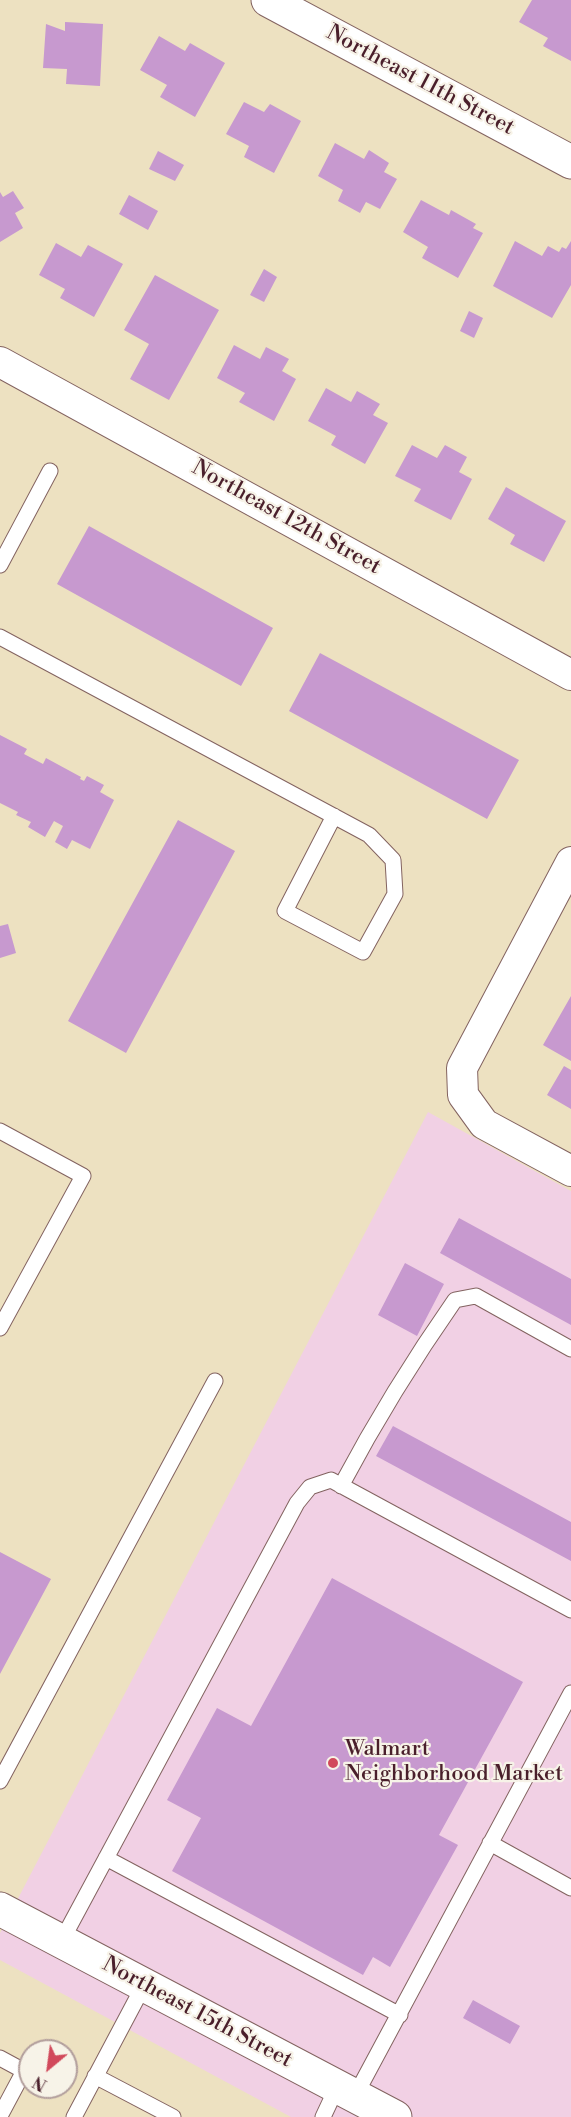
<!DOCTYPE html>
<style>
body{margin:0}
#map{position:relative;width:571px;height:2117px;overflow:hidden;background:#ede1c1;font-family:"Libre Bodoni",serif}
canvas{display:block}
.north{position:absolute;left:18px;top:2039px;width:60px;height:60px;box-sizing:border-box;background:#f7f3e8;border:2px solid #b29e9c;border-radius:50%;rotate:209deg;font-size:16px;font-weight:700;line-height:24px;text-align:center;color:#4a1f2b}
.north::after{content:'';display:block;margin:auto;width:21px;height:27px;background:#d1495b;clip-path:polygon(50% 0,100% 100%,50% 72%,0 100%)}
</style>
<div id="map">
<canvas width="571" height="2117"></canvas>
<div class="north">N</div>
</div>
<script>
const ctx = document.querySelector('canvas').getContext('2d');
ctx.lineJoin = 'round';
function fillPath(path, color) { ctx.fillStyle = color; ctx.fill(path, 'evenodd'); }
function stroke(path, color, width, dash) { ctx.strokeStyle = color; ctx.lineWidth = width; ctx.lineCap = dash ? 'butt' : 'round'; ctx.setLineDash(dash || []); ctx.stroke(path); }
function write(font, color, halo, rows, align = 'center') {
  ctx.font = font + ' "Libre Bodoni",serif'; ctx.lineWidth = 4.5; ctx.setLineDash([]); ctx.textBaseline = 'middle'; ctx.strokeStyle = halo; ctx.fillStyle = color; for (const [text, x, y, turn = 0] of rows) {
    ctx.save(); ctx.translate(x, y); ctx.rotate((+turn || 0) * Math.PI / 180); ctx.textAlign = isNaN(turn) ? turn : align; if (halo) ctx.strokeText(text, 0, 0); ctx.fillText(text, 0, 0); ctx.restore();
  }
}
fillPath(new Path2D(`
 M428 1112 571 1191V2117H291L0 1960V1933Z`), '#f1d0e4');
fillPath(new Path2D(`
 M532 0H571V61L543 46 548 38 519 22Z
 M65 22 103 24 100 86 66 84 67 69 43 68 46 24 65 31Z
 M159 36 185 51 190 43 225 63 195 117 160 97 167 85 140 70Z
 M244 102 264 112 270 104 301 121 274 173 244 157 249 146 226 134Z
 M335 143 364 159 369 150 389 163 384 172 397 179 380 209 366 202 360 213 338 201 343 190 318 176Z
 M158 151 184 165 175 181 149 169Z
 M13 191 24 208 15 213 23 228 0 242V192L3 197Z
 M129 195 158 211 148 230 119 214Z
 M421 200 449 215 451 210 476 224 473 228 483 233 458 278 422 258 428 247 403 232Z
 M515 241 542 256 548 246 559 252 562 247 566 249 571 241V285L552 318 493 286Z
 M56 243 81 257 88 245 123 264 94 317 60 298 65 289 39 275Z
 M264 269 277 277 264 302 250 295Z
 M155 275 219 310 169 400 130 379 149 344 124 330Z
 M469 311 483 318 474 338 460 331Z
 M234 345 260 359 266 347 289 359 282 371 296 379 274 421 239 402 245 393 217 378Z
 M326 388 351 402 357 391 380 404 373 415 388 423 365 464 331 445 336 436 308 421Z
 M412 445 437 458 445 445 467 457 459 472 472 479 451 520 414 501 421 489 395 476Z
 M506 487 566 521 544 562 510 544 515 535 488 519Z
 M89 526 273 628 241 686 57 584Z
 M320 653 519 760 487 819 289 711Z
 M0 735 27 749 24 754 43 764 46 758 81 777 80 779 84 781 87 776 104 785 100 792 114 800 90 849 72 840 67 849 55 842 63 826 54 821 45 837 28 827 31 822 16 815 18 812 0 803Z
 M178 820 235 851 126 1053 68 1021Z
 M8 924 16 953 0 958V926Z
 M571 996V1061L543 1045Z
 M564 1066 571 1070V1109L547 1095Z
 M459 1218 571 1279V1325L440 1253Z
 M405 1263 444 1284 417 1336 378 1315Z
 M393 1426 571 1522V1561L376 1456Z
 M0 1552 51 1579 0 1674Z
 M332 1578 523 1682 439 1835 458 1845 390 1967 373 1957 363 1975 172 1871 201 1818 167 1800 217 1708 251 1726Z
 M473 2000 520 2026 510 2044 463 2018Z`), '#c799cf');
const service = new Path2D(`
 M0 565 50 471
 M0 637 369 835 393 860 395 894 363 952 285 911 334 816
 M0 1131 83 1176 0 1328
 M341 1486C375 1422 413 1360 455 1300L476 1296 571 1349
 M0 1781 215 1381
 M490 1843 571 1888
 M106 1858 400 2015
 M61 1942 297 1503 310 1487 331 1480 571 1610
 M0 2058 24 2071 0 2116
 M95 2076 173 2117
 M355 2096 571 1693
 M74 2117 144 1985
 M323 2117 337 2087`);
const minor = new Path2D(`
 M0 362 571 675
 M571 862 462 1068 463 1095 484 1124 571 1171`);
const tertiary = new Path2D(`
 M268 0 571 162
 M0 1909 395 2117`);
stroke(service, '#836360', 17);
stroke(minor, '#836360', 32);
stroke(tertiary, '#836360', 35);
stroke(service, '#fff', 15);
stroke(minor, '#fff', 30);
stroke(tertiary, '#fff', 33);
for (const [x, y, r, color] of [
 [333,1763,6,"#d1495b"]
]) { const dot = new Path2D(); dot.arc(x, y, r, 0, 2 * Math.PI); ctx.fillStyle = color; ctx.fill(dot); stroke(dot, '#f7f3e8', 2); }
write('22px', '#4a1f2b', '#f7f3e8', [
 ["Northeast 11th Street",420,81,28],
 ["Northeast 12th Street",286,518,29],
 ["Northeast 15th Street",197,2013,28]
]);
write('22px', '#4a1f2b', '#f7f3e8', [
 ["Walmart",345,1750],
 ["Neighborhood Market",345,1775]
], 'left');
</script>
